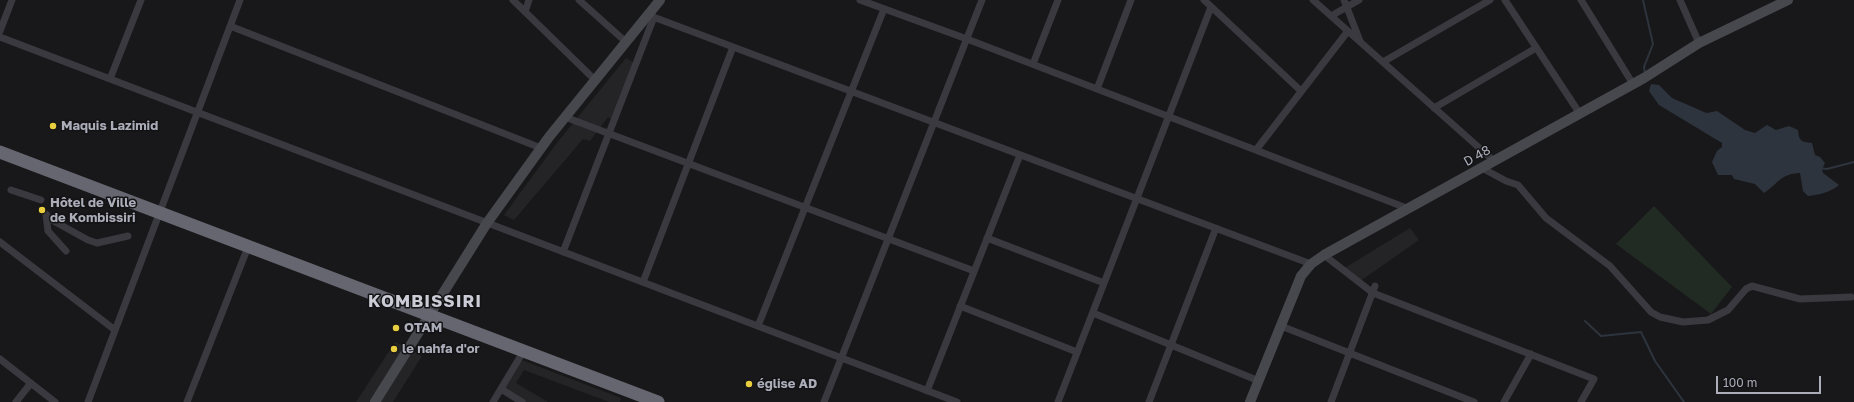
<!DOCTYPE html>
<meta charset="utf-8">
<style>
body{margin:0}
#map{position:relative;width:1854px;height:402px;overflow:hidden;background:#18181a;font-family:"Golos Text",sans-serif}
canvas{display:block}
.scale{position:absolute;left:1716px;top:376px;width:105px;height:18px;box-sizing:border-box;border:2px solid #abadb9;border-top:0;padding-left:5px;font-size:12px;line-height:14px;white-space:nowrap;color:#abadb9;-webkit-text-stroke:3px #131315;paint-order:stroke}
</style>
<div id="map">
<canvas width="1854" height="402"></canvas>
<div class="scale">100 m</div>
</div>
<script>
const ctx = document.querySelector('canvas').getContext('2d');
ctx.lineJoin = 'round';
function fillPath(path, color) { ctx.fillStyle = color; ctx.fill(path, 'evenodd'); }
function stroke(path, color, width, dash) { ctx.strokeStyle = color; ctx.lineWidth = width; ctx.lineCap = dash ? 'butt' : 'round'; ctx.setLineDash(dash || []); ctx.stroke(path); }
function write(font, color, halo, rows, align = 'center') {
  ctx.font = font + ' "Golos Text",sans-serif'; ctx.lineWidth = 3; ctx.setLineDash([]); ctx.textBaseline = 'middle'; ctx.strokeStyle = halo; ctx.fillStyle = color; for (const [text, x, y, turn = 0] of rows) {
    ctx.save(); ctx.translate(x, y); ctx.rotate((+turn || 0) * Math.PI / 180); ctx.textAlign = isNaN(turn) ? turn : align; if (halo) ctx.strokeText(text, 0, 0); ctx.fillText(text, 0, 0); ctx.restore();
  }
}
fillPath(new Path2D(`
 M626 58 636 64 614 120 608 117 590 141 583 139 514 220 504 215 556 144Z
 M1410 228 1419 240 1359 282 1343 269Z
 M395 342 422 356 393 402H356Z
 M519 359 621 398 620 402H609L524 370 516 383 548 402H522L501 389Z`), '#242427');
fillPath(new Path2D(`
 M1654 206 1732 287 1711 314 1616 244Z`), '#222a24');
fillPath(new Path2D(`
 M1651 84 1659 85 1672 98 1704 112 1707 113 1717 111 1745 130 1755 133 1767 125 1776 130 1789 126 1798 130C1799 141 1801 142 1812 143L1815 155 1820 157 1825 163 1822 169 1823 173 1839 185C1831 192 1819 195 1808 196L1803 191 1800 173C1780 174 1779 183 1764 193L1755 184 1734 179 1732 175H1718L1712 162 1717 151 1722 147V143L1659 105 1649 91Z`), '#2e343d');
stroke(new Path2D(`
 M1643 0 1653 44 1644 67 1645 74
 M1819 168 1827 169 1854 162
 M1585 321 1601 336 1641 332 1655 361 1684 402`), '#2e343d', 2);
stroke(new Path2D(`
 M513 0 595 80
 M579 0 626 42
 M860 0 967 39 1409 209
 M1204 0 1301 91
 M1313 0 1494 161
 M1344 0 1360 41
 M1505 0 1580 114
 M1581 0 1633 84
 M1680 0 1699 43
 M525 12 529 0
 M648 15 1311 264
 M1331 16 1359 0
 M230 26 541 148
 M0 31 12 0
 M0 37 957 402
 M1383 62 1490 0
 M1033 64 1058 0
 M110 79 141 0
 M1097 89 1131 0
 M1434 108 1536 48
 M565 117 974 271
 M1256 150 1348 31
 M1482 168 1506 181 1518 185 1546 218 1610 266 1651 312 1660 317 1683 322 1708 320 1728 310 1746 289 1752 286 1800 299 1851 297
 M11 190 41 200
 M46 214 50 219 88 240 97 243 128 236
 M46 215 48 231 66 251
 M987 238 1104 283
 M0 242 115 330
 M563 252 654 17
 M1324 255 1373 293 1594 379 1581 402
 M643 282 733 47
 M960 306 1077 352
 M1093 313 1259 381
 M758 326 884 9
 M1281 326 1474 402
 M0 359 55 402
 M501 389 522 402
 M927 391 1020 155
 M16 402 31 383
 M88 402 240 0
 M187 402 248 247
 M493 402 523 352
 M824 402 982 0
 M1058 402 1211 7
 M1149 402 1216 228
 M1331 402 1375 286
 M1504 402 1531 354`), '#39393f', 7);
stroke(new Path2D(`
 M375 402 487 223 549 137 660 0
 M1250 402 1301 276 1311 264 1324 255 1644 78 1699 43 1788 0`), '#47484e', 10);
stroke(new Path2D(`
 M0 152 658 402`), '#65666f', 13);
for (const [x, y, r, color] of [
 [53,126,4,"#e9ce40"],
 [42,210,4,"#e9ce40"],
 [396,328,4,"#e9ce40"],
 [394,349,4,"#e9ce40"],
 [749,384,4,"#e9ce40"]
]) { const dot = new Path2D(); dot.arc(x, y, r, 0, 2 * Math.PI); ctx.fillStyle = color; ctx.fill(dot); stroke(dot, '#131315', 1.5); }
write('bold 13px', '#abadb9', '#131315', [
 ["Maquis Lazimid",61,126],
 ["Hôtel de Ville",50,203],
 ["de Kombissiri",50,218],
 ["OTAM",404,328],
 ["le nahfa d'or",402,349],
 ["église AD",757,384]
], 'left');
write('13px', '#abadb9', '#131315', [
 ["D 48",1477,156,-29]
]);
ctx.letterSpacing = '1px';
write('bold 17px', '#cbccd5', '#131315', [
 ["KOMBISSIRI",425,302]
]);
ctx.letterSpacing = '0px';
</script>
